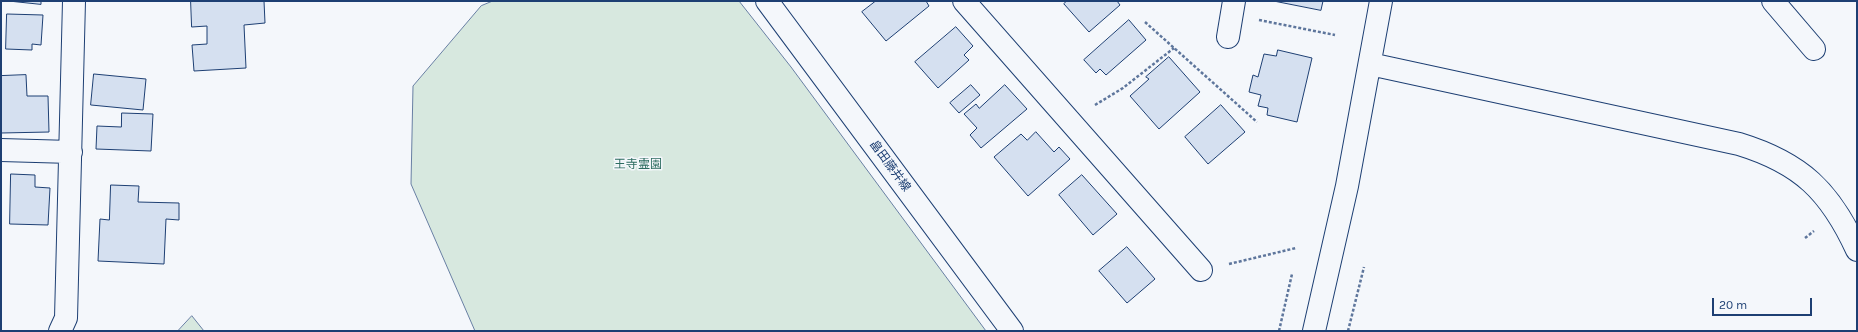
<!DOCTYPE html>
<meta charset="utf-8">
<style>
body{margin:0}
#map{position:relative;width:1858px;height:332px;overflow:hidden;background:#f4f7fb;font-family:Karla,sans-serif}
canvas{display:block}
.frame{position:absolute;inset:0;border:2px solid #1d3f73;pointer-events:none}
.scale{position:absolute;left:1712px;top:298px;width:100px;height:18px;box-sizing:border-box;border:2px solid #1d3f73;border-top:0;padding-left:5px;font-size:12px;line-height:14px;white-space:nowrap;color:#1d3f73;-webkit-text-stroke:3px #f4f7fb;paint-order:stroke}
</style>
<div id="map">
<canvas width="1858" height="332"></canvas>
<div class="frame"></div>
<div class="scale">20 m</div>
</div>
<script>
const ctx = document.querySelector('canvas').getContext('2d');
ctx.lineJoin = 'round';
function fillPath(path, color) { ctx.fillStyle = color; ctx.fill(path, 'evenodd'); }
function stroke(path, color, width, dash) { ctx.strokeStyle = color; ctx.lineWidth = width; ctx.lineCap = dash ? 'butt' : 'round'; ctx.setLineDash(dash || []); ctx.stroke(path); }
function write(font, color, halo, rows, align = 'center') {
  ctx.font = font + ' Karla,"Noto Sans JP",sans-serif'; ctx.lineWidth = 3; ctx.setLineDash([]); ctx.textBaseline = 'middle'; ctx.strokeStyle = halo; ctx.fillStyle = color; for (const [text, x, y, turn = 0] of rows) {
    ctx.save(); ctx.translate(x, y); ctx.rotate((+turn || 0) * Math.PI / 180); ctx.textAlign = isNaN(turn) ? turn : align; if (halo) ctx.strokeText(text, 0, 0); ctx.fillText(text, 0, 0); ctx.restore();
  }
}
const green = new Path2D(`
 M493 1H739L791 67 986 331H475L411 184 413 86 481 6Z
 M192 316 204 331H178Z`);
fillPath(green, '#d7e8df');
stroke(green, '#687fa3', 1);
const building = new Path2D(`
 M9 1H41V4Z
 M191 1H264L265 23 244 25 246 68 194 71 192 45 207 44V26L192 27Z
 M876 1H926L929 6 886 41 862 12Z
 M1067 1H1117L1120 5 1089 32 1064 4Z
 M1274 1H1323L1321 10Z
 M7 14 43 15 41 45 32 44V50L6 49Z
 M1129 20 1146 40 1106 75 1100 69 1096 73 1084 60Z
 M956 27 973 46 964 55 969 60 938 88 915 62Z
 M1278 50 1312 58 1297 122 1267 115 1268 108 1258 106 1261 95 1249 92 1253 75 1258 77 1264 54 1276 56Z
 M1169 57 1200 92 1159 129 1130 96 1149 79 1146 77Z
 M94 74 146 79 143 110 91 105Z
 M26 75 27 96H48L49 132 1 133V76Z
 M971 85 980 95 959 113 950 103Z
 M1005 85 1027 109 981 148 970 135 977 128 964 114 976 104 979 108Z
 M1221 105 1245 132 1208 164 1185 137Z
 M122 113 153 114 151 151 96 149 97 126 121 127Z
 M1036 132 1054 152 1059 147 1070 159 1028 196 994 157 1021 134 1027 140Z
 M11 174 35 175V187L50 188 48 225 10 224Z
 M1082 175 1117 214 1093 235 1059 195Z
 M111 185 139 186 138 202 179 203V220L166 219 164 264 98 261 100 219 109 220Z
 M1127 247 1155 279 1127 303 1099 271Z`);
fillPath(building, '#d5e0f0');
stroke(building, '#1d3f73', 1);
const street = new Path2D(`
 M964 1 1201 270
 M1773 1 1814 49
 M1228 37 1234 1
 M1 150 71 152
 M60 331 66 318 74 1`);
const secondary = new Path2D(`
 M767 1 1012 331
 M1370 64 1739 144C1801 163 1830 191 1857 250
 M1314 331 1347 186 1381 1`);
stroke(street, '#1d3f73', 24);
stroke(secondary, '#1d3f73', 24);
stroke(new Path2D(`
 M1259 20 1335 35
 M1145 22 1257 122
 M1095 105 1123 88 1174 48
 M1805 238 1814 231
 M1229 264 1296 248
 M1279 331 1292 274
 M1348 331 1364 267`), '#5e769c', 2.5, [3, 2]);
stroke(street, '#f4f7fb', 22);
stroke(secondary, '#f4f7fb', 22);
write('12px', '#2c6c60', '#f4f7fb', [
 ["王寺霊園",638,165]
]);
write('12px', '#1d3f73', '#f4f7fb', [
 ["畠田藤井線",890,166,54]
]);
</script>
